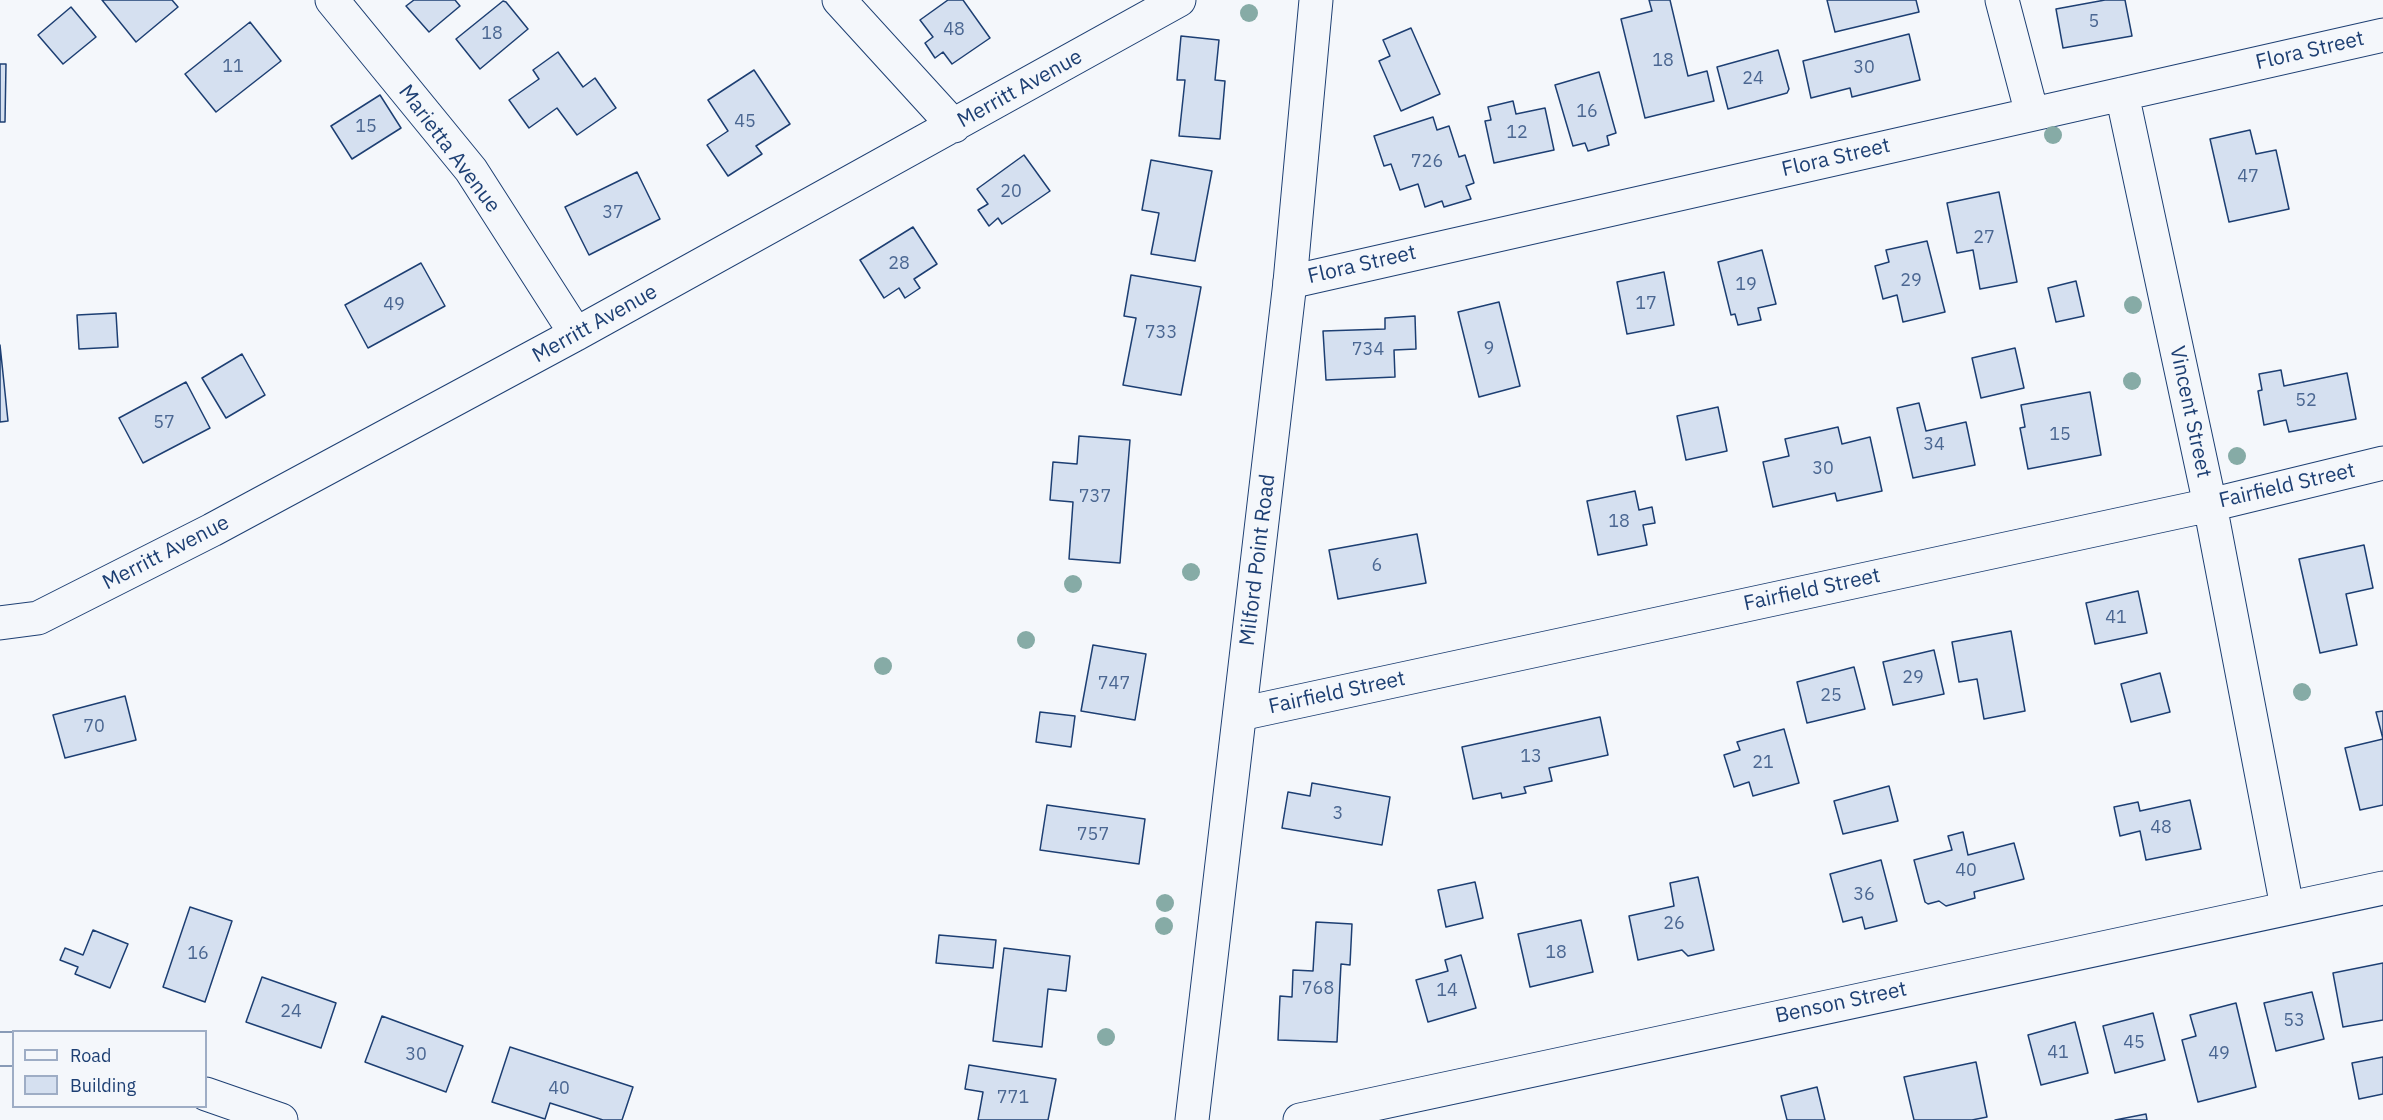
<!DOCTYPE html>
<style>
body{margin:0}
#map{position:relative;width:2383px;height:1120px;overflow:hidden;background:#f4f7fb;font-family:"IBM Plex Sans",sans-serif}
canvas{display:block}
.legend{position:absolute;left:12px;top:1030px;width:195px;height:78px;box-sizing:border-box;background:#f4f7fb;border:2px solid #9eadc5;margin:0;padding:8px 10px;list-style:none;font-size:18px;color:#1d3f73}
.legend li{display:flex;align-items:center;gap:12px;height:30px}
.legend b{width:30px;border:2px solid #9eadc5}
</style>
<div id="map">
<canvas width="2383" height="1120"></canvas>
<ul class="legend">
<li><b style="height:8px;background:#f4f7fb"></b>Road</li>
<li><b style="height:16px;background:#d5e0f0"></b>Building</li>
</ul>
</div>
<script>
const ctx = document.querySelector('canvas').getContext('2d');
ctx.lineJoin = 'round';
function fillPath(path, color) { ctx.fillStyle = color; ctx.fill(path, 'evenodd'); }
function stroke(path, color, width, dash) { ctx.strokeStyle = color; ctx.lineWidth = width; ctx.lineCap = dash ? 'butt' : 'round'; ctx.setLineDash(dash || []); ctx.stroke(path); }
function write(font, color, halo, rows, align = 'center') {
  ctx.font = font + ' "IBM Plex Sans",sans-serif'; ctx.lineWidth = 4.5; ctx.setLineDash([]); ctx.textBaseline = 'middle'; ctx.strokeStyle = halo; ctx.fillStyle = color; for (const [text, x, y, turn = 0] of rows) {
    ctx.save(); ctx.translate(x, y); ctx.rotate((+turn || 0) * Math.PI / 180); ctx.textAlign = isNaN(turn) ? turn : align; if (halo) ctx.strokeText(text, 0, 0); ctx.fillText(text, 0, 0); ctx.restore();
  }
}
const building = new Path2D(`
 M102 0H172L178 7 136 42Z
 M414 0H455L460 6 429 32 406 6Z
 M948 0H963L990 38 952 64 943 52 935 58 925 43 933 37 920 20Z
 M1649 0H1670L1688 76 1707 71 1714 101 1645 118 1621 19 1652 11Z
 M1827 0H1916L1919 12 1835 32Z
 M2105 0H2125L2132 36 2063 48 2056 9Z
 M503 1 506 2 528 29 480 69 456 39Z
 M71 7 96 37 63 64 38 35Z
 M250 22 281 61 216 112 185 74Z
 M1411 28 1440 94 1401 111 1379 61 1390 56 1383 40Z
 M1909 34 1920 80 1852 97 1850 88 1811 98 1803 61Z
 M1181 36 1219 40 1215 80 1225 81 1220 139 1179 136 1185 80H1177Z
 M1778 50 1789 89 1787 93 1728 109 1717 67Z
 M558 52 583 87 595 78 616 108 577 135 557 108 529 128 509 100 539 79 533 70Z
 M0 64H6L5 122H0Z
 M754 70 790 124 756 146 762 154 728 176 707 145 728 131 708 100Z
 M1599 72 1616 133 1607 136 1609 145 1588 151 1585 143 1573 146 1555 85Z
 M380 95 401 128 352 159 331 126Z
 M1513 101 1516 114 1545 108 1554 150 1494 163 1485 121 1491 120 1488 107Z
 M1433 117 1437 130 1449 126 1459 157 1465 155 1474 183 1466 186 1471 199 1444 207 1442 201 1425 207 1418 184 1400 190 1391 164 1384 166 1374 136Z
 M2250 130 2256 154 2276 150 2289 209 2229 222 2210 139Z
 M1024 155 1050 191 1002 224 998 218 989 226 978 210 988 204 977 189Z
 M1151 160 1212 171 1195 261 1151 254 1159 213 1142 210Z
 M637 172 660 219 589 255 565 207Z
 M1999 192 2017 282 1980 289 1973 250 1957 253 1947 203Z
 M913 227 937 264 914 279 920 288 905 298 899 288 884 298 860 260Z
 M1927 241 1945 312 1903 322 1897 295 1883 299 1875 266 1889 262 1886 250Z
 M1762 250 1776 304 1758 308 1761 320 1738 325 1735 314 1731 315 1718 262Z
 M421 263 445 306 368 348 345 305Z
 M1664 272 1674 325 1627 334 1617 282Z
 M1131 275 1201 287 1181 395 1123 385 1136 318 1124 316Z
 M2076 281 2084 316 2056 322 2048 288Z
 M1499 302 1520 386 1479 397 1458 312Z
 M116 313 118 347 79 349 77 315Z
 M1415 316 1416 349 1394 350 1395 377 1326 380 1323 331 1385 329V318Z
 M0 345 8 421 0 422Z
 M2015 348 2024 388 1981 398 1972 358Z
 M242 354 265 395 226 418 202 378Z
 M2281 370 2284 386 2347 373 2356 419 2289 432 2286 420 2264 425 2258 391 2262 390 2259 374Z
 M186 382 210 428 143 463 119 418Z
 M2090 392 2101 455 2028 469 2020 428 2025 427 2021 405Z
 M1919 403 1926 431 1966 422 1975 465 1913 478 1897 408Z
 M1718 407 1727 451 1686 460 1677 416Z
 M1838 427 1842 444 1870 437 1882 491 1837 501 1835 493 1773 507 1763 462 1789 456 1785 439Z
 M1079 436 1130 440 1120 563 1069 559 1073 502 1050 500 1053 462 1077 464Z
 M1635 491 1639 510 1652 507 1655 523 1643 525 1647 545 1598 555 1587 501Z
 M1417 534 1426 583 1338 599 1329 550Z
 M2364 545 2373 588 2346 594 2357 645 2320 653 2299 559Z
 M2138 591 2147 633 2095 644 2086 603Z
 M2011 631 2025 711 1984 719 1977 679 1959 682 1952 642Z
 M1093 645 1146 654 1135 720 1081 711Z
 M1934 650 1944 694 1893 705 1883 662Z
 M1854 667 1865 709 1807 723 1797 682Z
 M2160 673 2170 712 2131 722 2121 684Z
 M125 696 136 740 65 758 53 715Z
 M2383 711V805L2360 810 2345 748 2383 739 2376 712Z
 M1040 712 1075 716 1071 747 1036 742Z
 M1600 717 1608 755 1549 768 1552 781 1524 787 1526 793 1502 798 1501 793 1473 799 1462 747Z
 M1784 729 1799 783 1753 796 1749 782 1734 787 1724 755 1740 750 1737 742Z
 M1312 783 1390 797 1382 845 1282 828 1288 792 1310 796Z
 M1889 786 1898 821 1843 834 1834 801Z
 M2190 800 2201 849 2146 860 2140 831 2120 836 2114 807 2138 802 2140 811Z
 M1047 805 1145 819 1139 864 1040 850Z
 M1963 832 1968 855 2014 843 2024 879 1974 892 1975 898 1946 906 1939 901 1928 904 1925 902 1914 860 1952 850 1948 836Z
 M1881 860 1897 921 1865 929 1862 917 1843 922 1830 874Z
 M1698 877 1714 950 1688 956 1682 950 1638 960 1629 916 1674 906 1670 883Z
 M1475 882 1483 918 1446 927 1438 890Z
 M190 907 232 921 205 1002 163 987Z
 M1581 920 1593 972 1530 987 1518 934Z
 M1316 922 1352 924 1350 965 1341 964 1337 1042 1278 1040 1280 996 1292 997 1293 970 1313 971Z
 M93 930 128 944 110 988 75 974 78 967 60 960 65 948 83 955Z
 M939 935 996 940 993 968 936 963Z
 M1004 948 1070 956 1066 991 1048 989 1042 1047 993 1041Z
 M1461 955 1476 1008 1428 1022 1416 980 1448 971 1445 960Z
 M2383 963V1020L2343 1027 2333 973Z
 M262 977 336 1003 321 1048 246 1022Z
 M2312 992 2324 1039 2276 1051 2264 1003Z
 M2236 1003 2256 1087 2198 1102 2182 1040 2196 1036 2190 1015Z
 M2153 1013 2165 1060 2115 1073 2103 1026Z
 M382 1016 463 1046 446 1092 365 1062Z
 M2075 1022 2088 1073 2041 1085 2028 1035Z
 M510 1047 633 1087 622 1120H603L550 1103 545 1119 492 1102Z
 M2383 1057V1094L2359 1099 2352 1063Z
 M1976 1062 1987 1117 1972 1120H1914L1904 1077Z
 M969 1065 1056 1079 1048 1120H978L983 1092 965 1089Z
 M1817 1087 1825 1120H1787L1781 1096Z
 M2146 1114 2147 1120H2115Z`);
fillPath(building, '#d5e0f0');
stroke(building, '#1d3f73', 1.5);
const minor = new Path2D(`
 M332 0 471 170 576 334
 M839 0 954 126
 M2002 0 2032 114
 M2122 94 2210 505 2287 907
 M1290 282 2383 35
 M0 623 38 618 212 530 576 334 1179 0
 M1240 714 2210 505 2383 463
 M0 1049H14
 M206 1094 281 1120
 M1300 1120 2383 888`);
const secondary = new Path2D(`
 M1192 1120 1290 282 1316 0`);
stroke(minor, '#1d3f73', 35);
stroke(secondary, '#1d3f73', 35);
stroke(minor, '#f4f7fb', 33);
stroke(secondary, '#f4f7fb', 33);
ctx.fillStyle = '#86aba6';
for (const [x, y] of [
 [1249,13],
 [2053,135],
 [2133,305],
 [2132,381],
 [2237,456],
 [1191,572],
 [1073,584],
 [1026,640],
 [883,666],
 [2302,692],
 [1165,903],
 [1164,926],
 [1106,1037]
]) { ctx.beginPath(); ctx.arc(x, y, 9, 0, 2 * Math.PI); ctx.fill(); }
write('18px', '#4b6792', null, [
 ["5",2094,22],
 ["48",954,30],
 ["18",492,34],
 ["18",1663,61],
 ["11",233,67],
 ["30",1864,68],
 ["24",1753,79],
 ["16",1587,112],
 ["45",745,122],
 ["15",366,127],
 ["12",1517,133],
 ["726",1427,162],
 ["47",2248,177],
 ["20",1011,192],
 ["37",613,213],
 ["27",1984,238],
 ["28",899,264],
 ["29",1911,281],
 ["19",1746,285],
 ["17",1646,304],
 ["49",394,305],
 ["733",1161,333],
 ["9",1489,349],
 ["734",1368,350],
 ["52",2306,401],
 ["57",164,423],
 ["15",2060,435],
 ["34",1934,445],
 ["30",1823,469],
 ["737",1095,497],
 ["18",1619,522],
 ["6",1377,566],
 ["41",2116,618],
 ["29",1913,678],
 ["747",1114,684],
 ["25",1831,696],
 ["70",94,727],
 ["13",1531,757],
 ["21",1763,763],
 ["3",1338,814],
 ["48",2161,828],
 ["757",1093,835],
 ["40",1966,871],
 ["36",1864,895],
 ["26",1674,924],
 ["18",1556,953],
 ["16",198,954],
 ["768",1318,989],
 ["14",1447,991],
 ["24",291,1012],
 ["53",2294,1021],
 ["45",2134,1043],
 ["41",2058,1053],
 ["49",2219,1054],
 ["30",416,1055],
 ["40",559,1089],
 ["771",1013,1098]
]);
write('21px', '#1d3f73', '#f4f7fb', [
 ["Flora Street",2310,51,-13],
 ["Merritt Avenue",1020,89,-29],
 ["Marietta Avenue",449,149,53],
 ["Flora Street",1836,158,-13],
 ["Flora Street",1362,265,-13],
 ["Merritt Avenue",595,324,-29],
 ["Vincent Street",2190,412,78],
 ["Fairfield Street",2287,486,-13],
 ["Merritt Avenue",166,553,-27],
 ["Milford Point Road",1258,560,-83],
 ["Fairfield Street",1812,590,-12],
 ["Fairfield Street",1337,693,-12],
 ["Benson Street",1841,1003,-12]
]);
</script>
